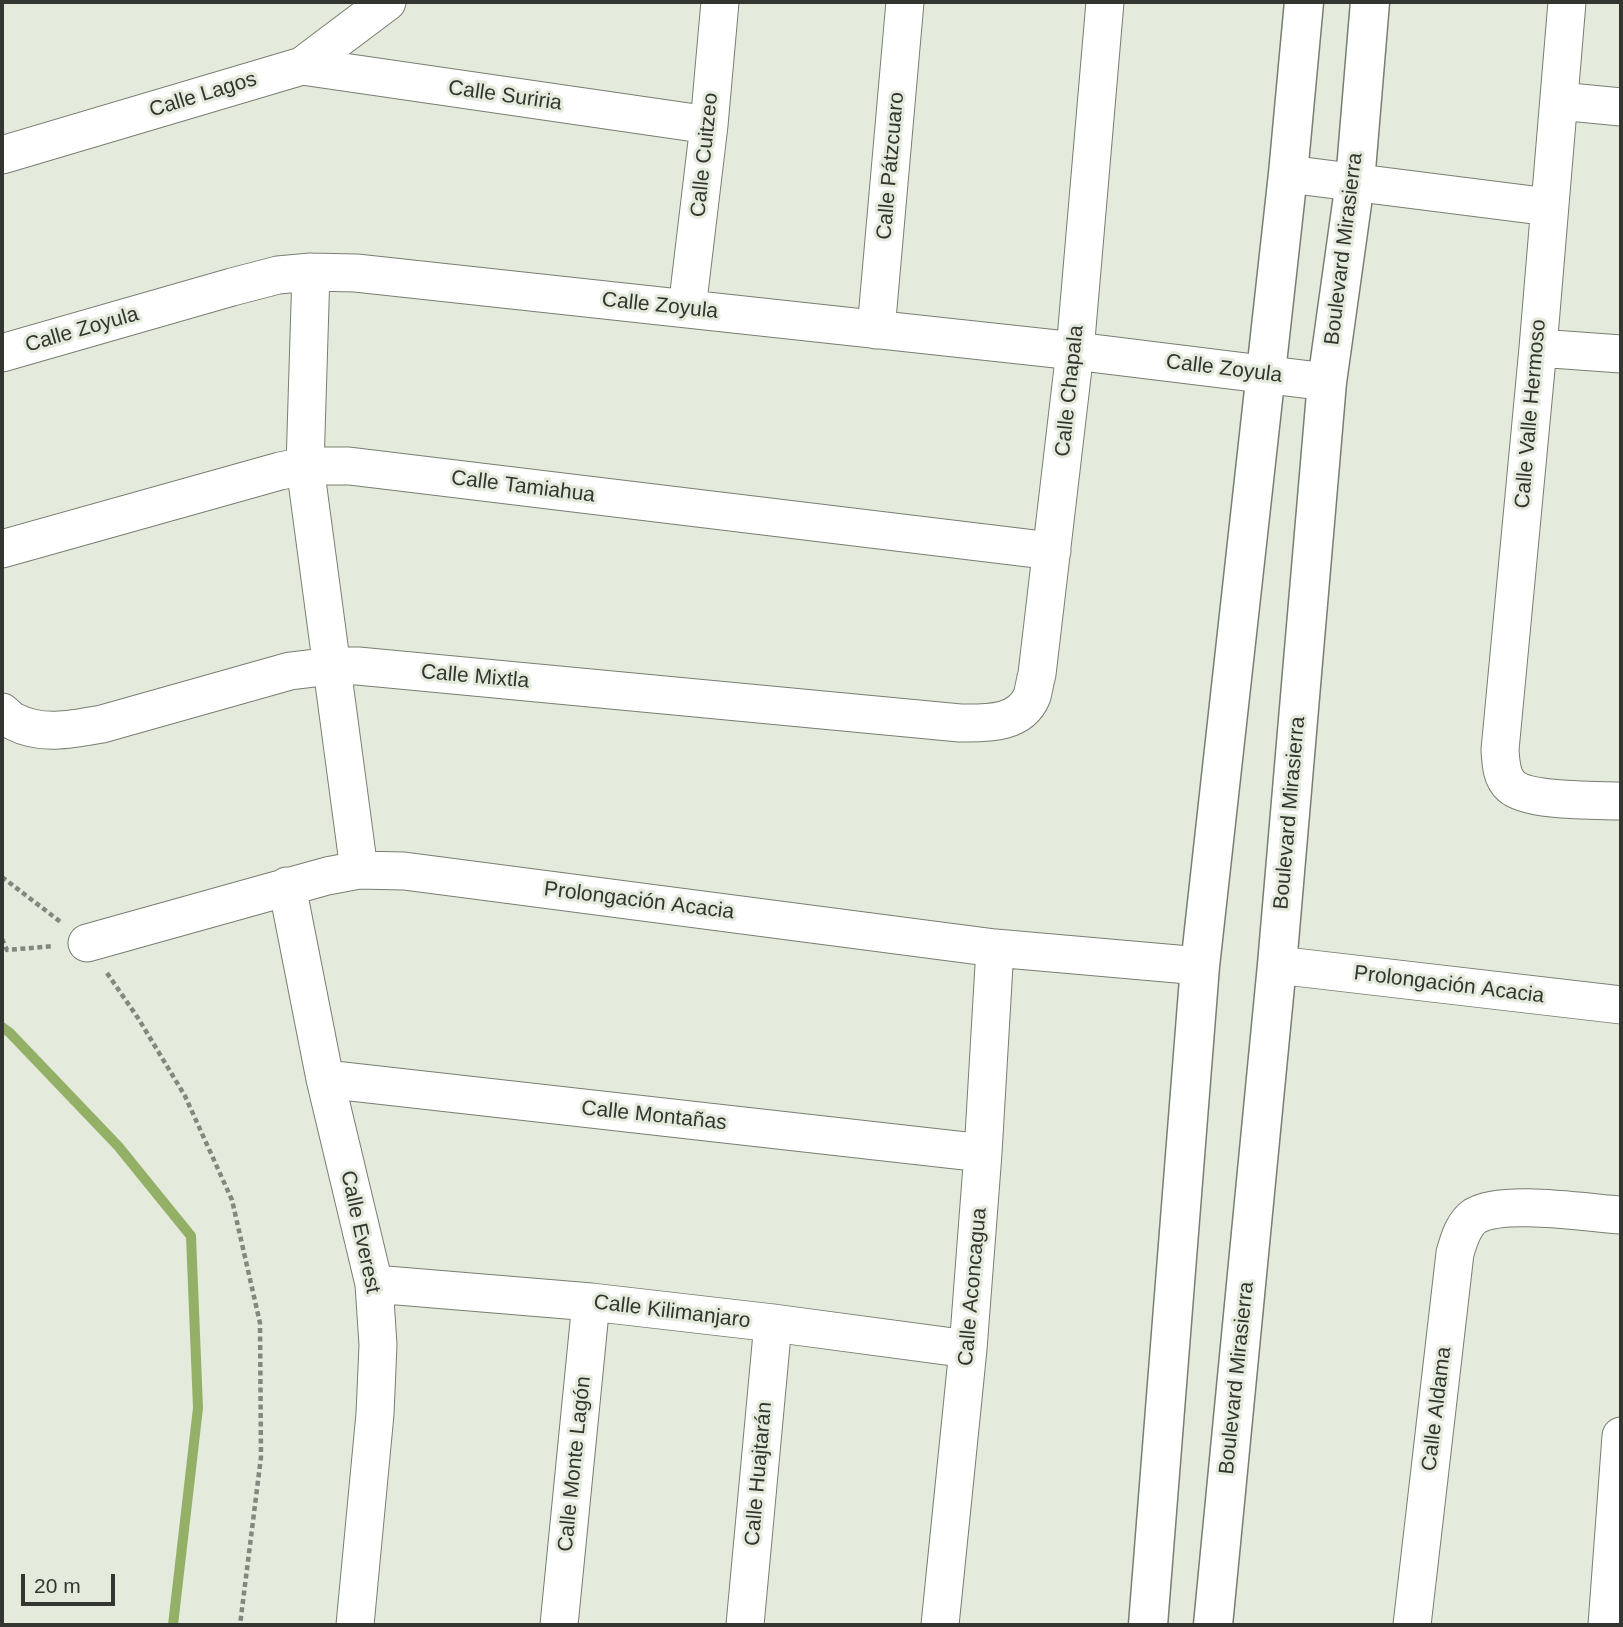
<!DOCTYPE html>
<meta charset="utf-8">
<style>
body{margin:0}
#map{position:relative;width:1623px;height:1627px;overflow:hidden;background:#e4ebdc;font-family:Arial,sans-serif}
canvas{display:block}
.frame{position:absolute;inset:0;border:4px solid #333630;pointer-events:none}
.scale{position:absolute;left:21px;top:1574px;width:94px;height:32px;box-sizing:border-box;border:4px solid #333630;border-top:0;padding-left:9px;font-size:21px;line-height:24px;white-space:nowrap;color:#333630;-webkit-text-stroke:5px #e4ebdc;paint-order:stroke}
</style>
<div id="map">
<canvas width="1623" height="1627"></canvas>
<div class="frame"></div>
<div class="scale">20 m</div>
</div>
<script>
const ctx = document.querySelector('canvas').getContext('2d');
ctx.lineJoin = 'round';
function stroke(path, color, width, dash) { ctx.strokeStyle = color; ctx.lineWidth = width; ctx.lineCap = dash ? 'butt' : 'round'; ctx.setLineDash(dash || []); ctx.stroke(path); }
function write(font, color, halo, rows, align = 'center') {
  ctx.font = font + ' Arial,sans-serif'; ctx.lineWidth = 6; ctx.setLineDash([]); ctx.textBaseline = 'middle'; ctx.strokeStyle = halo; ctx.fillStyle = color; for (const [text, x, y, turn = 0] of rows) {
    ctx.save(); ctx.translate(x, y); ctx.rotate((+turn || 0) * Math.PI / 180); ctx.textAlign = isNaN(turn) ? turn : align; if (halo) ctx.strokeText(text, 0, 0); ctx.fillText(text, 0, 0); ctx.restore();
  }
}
stroke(new Path2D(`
 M2 1027 10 1033 118 1146 191 1236 198 1408 173 1625`), '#94b067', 10);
const minor = new Path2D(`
 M1567 2 1538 348 1500 750C1501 763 1501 777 1511 786 1528 802 1597 800 1621 801
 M302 66 709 125
 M1559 101 1621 107
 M2 155 302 66 387 2
 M1288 174 1549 207
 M311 272 305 466 359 870
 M687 309 709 125 720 2
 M876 330 905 2
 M1538 348 1621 354
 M2 353 232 287 278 275 311 272 356 273 1075 351 1327 382
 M2 549 280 471 305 466H349L1052 551
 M2 712C6 715 10 720 15 722 42 736 74 729 102 724L290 671 332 666H358L960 723C986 723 1020 725 1032 696 1034 689 1035 681 1037 674L1075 351 1105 2
 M287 886 325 1079 374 1284 378 1345 375 1414 355 1625
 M87 943 327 876 359 870 404 871 995 948 1200 966
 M1277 965 1621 1005
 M325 1079 983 1153
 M374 1284 591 1302 773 1323 968 1349
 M559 1625 591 1302
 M745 1625 773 1323
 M940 1625 968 1349 983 1153 995 948
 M1412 1625 1455 1253C1459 1240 1463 1224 1475 1216 1503 1199 1588 1213 1621 1215
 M1607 1625 1621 1436`);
const secondary = new Path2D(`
 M1148 1625 1200 966 1288 174 1304 2
 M1213 1625 1277 965 1327 382 1355 182 1370 2`);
stroke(minor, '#787e71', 39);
stroke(secondary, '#787e71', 41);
stroke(new Path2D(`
 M2 877 62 923
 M2 939 7 950 54 946
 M107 973 138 1018 185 1096 232 1200 260 1323 261 1457 240 1625`), '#83887e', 4.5, [5, 3.5]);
stroke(minor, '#fff', 37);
stroke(secondary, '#fff', 38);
write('21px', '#333630', '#e4ebdc', [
 ["Calle Lagos",203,95,-17],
 ["Calle Suriria",505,96,8],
 ["Calle Cuitzeo",705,155,-84],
 ["Calle Pátzcuaro",891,166,-85],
 ["Boulevard Mirasierra",1344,249,-83],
 ["Calle Zoyula",660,306,6],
 ["Calle Zoyula",82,330,-16],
 ["Calle Zoyula",1224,369,7],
 ["Calle Chapala",1070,391,-84],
 ["Calle Valle Hermoso",1531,414,-85],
 ["Calle Tamiahua",523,487,7],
 ["Calle Mixtla",475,677,5],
 ["Boulevard Mirasierra",1290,813,-85],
 ["Prolongación Acacia",639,901,7],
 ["Prolongación Acacia",1449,985,7],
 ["Calle Montañas",654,1116,6],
 ["Calle Everest",360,1232,78],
 ["Calle Aconcagua",973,1287,-85],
 ["Calle Kilimanjaro",672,1312,7],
 ["Boulevard Mirasierra",1237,1378,-84],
 ["Calle Aldama",1437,1409,-83],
 ["Calle Monte Lagón",575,1464,-84],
 ["Calle Huajtarán",759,1474,-85]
]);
</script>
